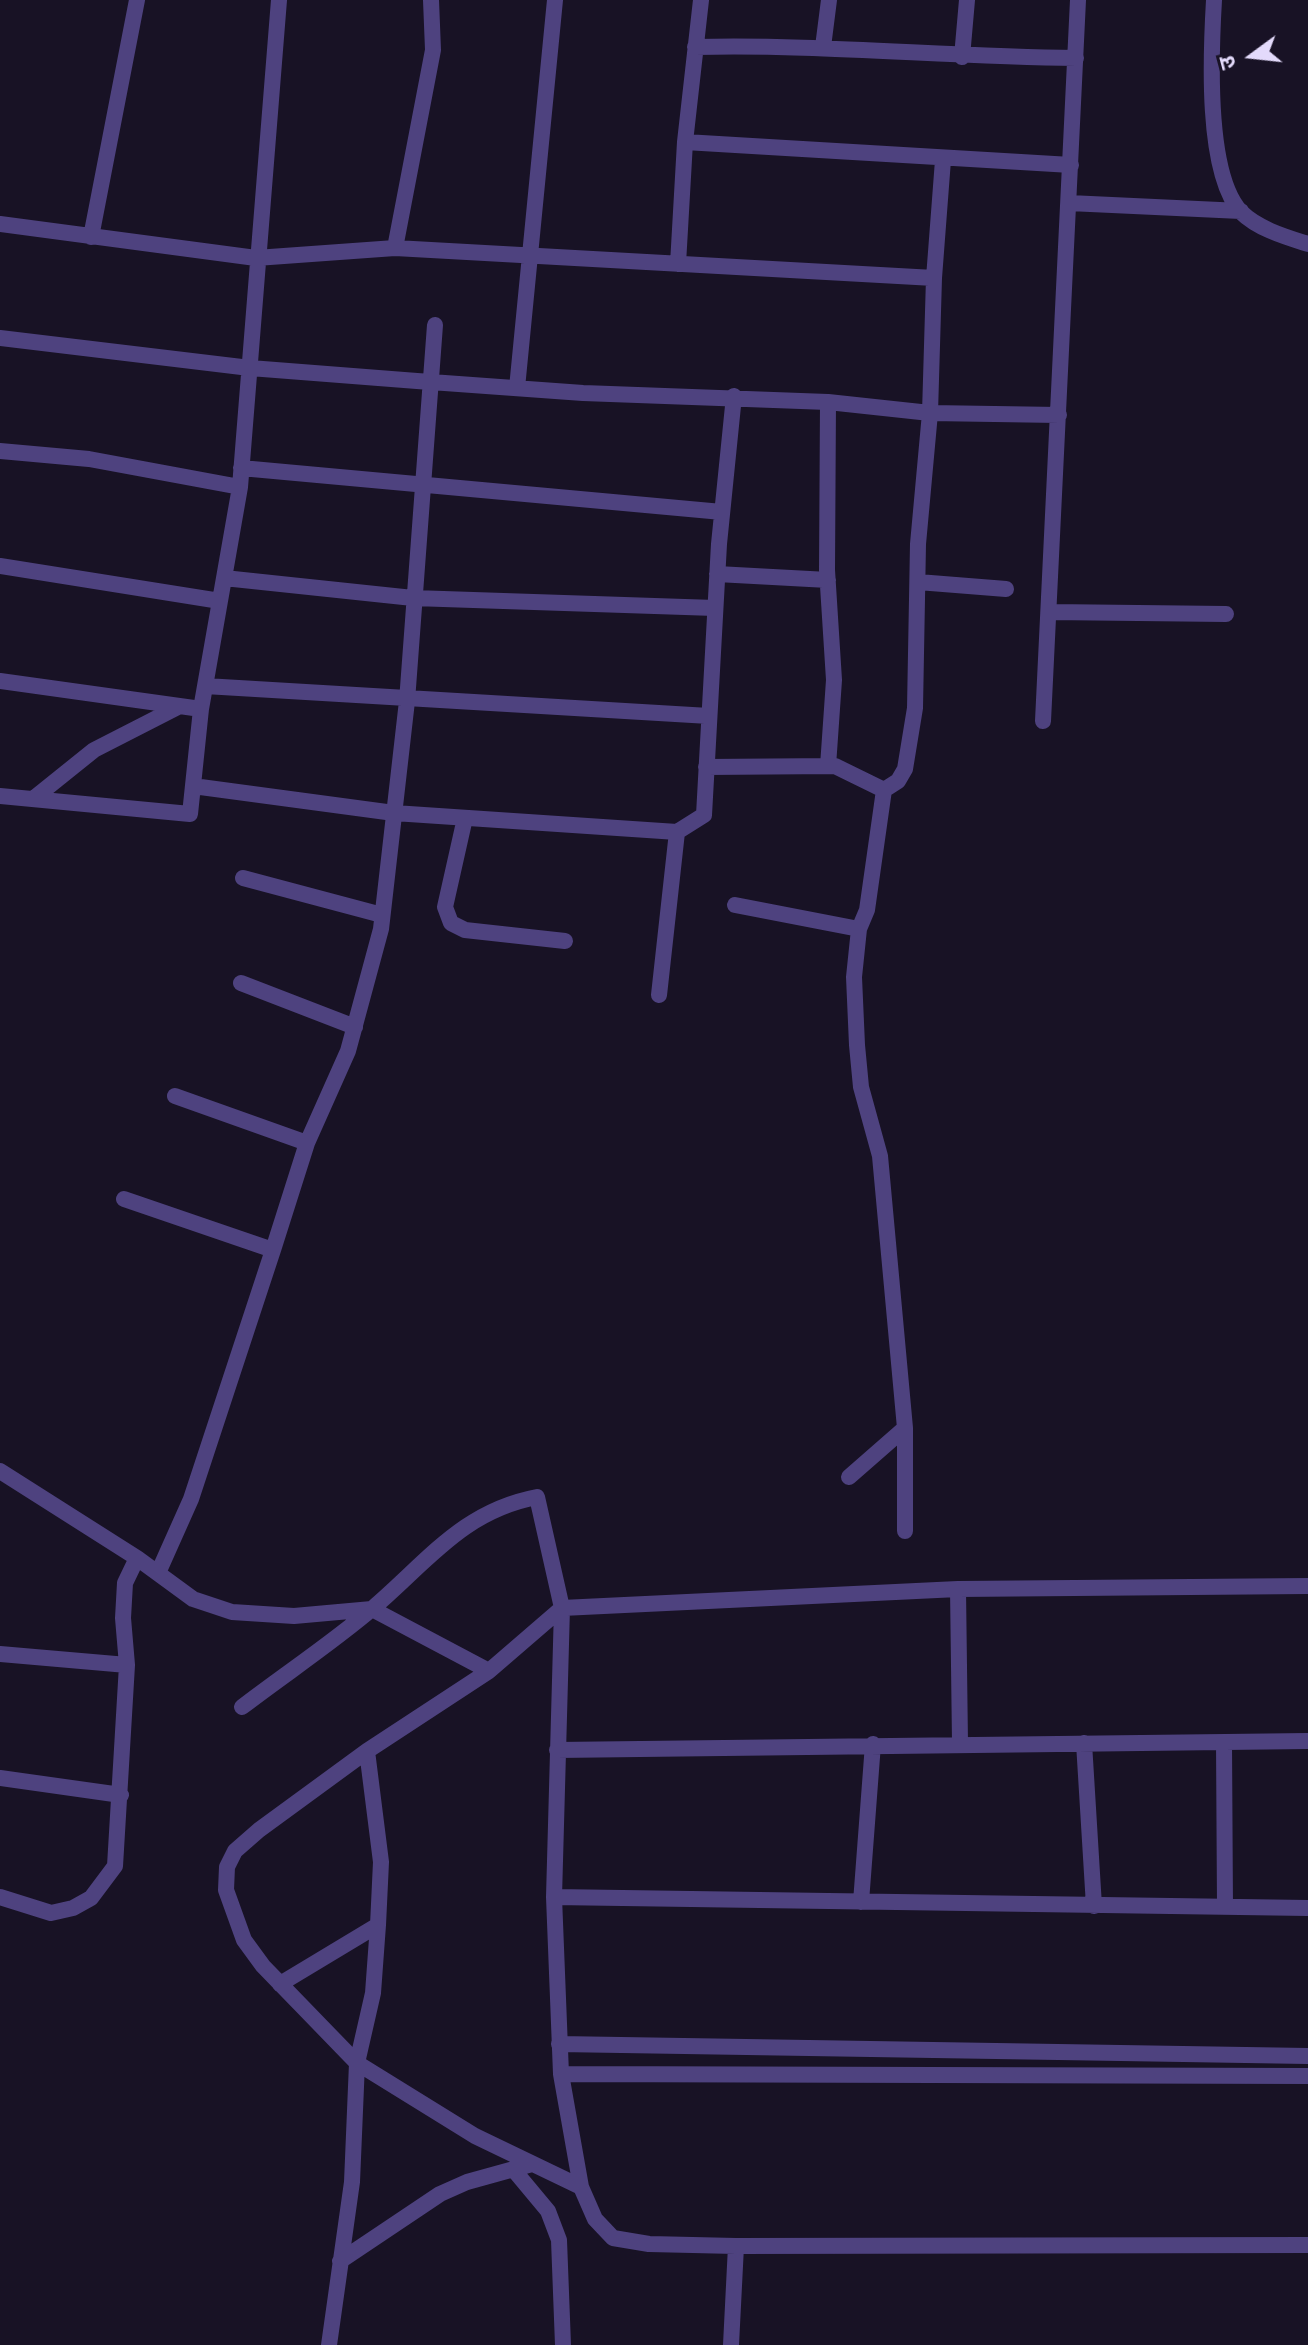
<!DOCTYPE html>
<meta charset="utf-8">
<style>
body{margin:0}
#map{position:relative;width:1308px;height:2345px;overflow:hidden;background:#181225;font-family:"Sofia Sans Condensed","Noto Sans Devanagari",sans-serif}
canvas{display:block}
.north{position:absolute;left:1212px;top:16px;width:80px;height:80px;-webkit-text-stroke:6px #181225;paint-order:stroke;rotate:255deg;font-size:22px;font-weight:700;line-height:32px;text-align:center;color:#e3dafb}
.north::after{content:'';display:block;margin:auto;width:28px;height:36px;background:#e3dafb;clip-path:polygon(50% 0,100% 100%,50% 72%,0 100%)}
</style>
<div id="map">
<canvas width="1308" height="2345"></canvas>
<div class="north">उ</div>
</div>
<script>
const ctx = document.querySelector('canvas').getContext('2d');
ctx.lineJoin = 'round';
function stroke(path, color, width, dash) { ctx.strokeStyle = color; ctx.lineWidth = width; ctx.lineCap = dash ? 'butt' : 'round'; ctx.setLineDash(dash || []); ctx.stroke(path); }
stroke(new Path2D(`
 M701 0 685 142 1071 165
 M1214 0C1211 51 1205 173 1241 212 1258 229 1286 237 1308 244
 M695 47C822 44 948 57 1076 58
 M823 47 829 0
 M962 57 967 0
 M1069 203 1241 211
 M0 224 256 258 395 248 934 278 943 160
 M91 237 137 0
 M395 248 433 50 431 0
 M678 264 685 142
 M0 338 250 368 417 381 583 393 828 402 930 413 1059 415
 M517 388 555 0
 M0 451 89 459 240 487
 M241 468 722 512
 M0 566 220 601
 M717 574 828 580
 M224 578 413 598 715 608
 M918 582 1006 589
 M1050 612 1226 614
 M0 681 201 709
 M205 686 709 716
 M1043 721 1078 0
 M828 766 834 680 827 570 828 402
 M706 767 835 766 884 790
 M193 786 394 813 677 832
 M0 796 190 814 201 709 240 487 279 0
 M33 799 94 750 180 706
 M465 818 445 907 451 923 465 930 565 941
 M243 878 382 915
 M735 905 859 929 867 910 884 790 898 781 905 769 915 708 918 544 930 413 934 278
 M241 983 355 1027
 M659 995 677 832 704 815 719 544 734 396
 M175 1096 307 1143
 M124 1199 273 1250 307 1143 348 1051 381 929 407 701 435 325
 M905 1428V1531
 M0 1471 137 1558 193 1599 232 1612 294 1616 372 1609 489 1671
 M849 1477 905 1428 880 1156 861 1087 857 1045 854 977 859 929
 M158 1573 191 1499 273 1250
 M958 1589 960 1743
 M0 1654 127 1665
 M242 1707C285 1674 332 1643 373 1608 428 1561 463 1511 537 1497L562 1608 489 1671 367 1751 259 1830 235 1851 227 1867 226 1890 244 1940 263 1966 357 2063 475 2136 581 2187
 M1084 1743 1094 1906
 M1224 1743 1225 1907
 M557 1750 1308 1741
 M0 1778 121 1795
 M0 1897 51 1913 73 1908 91 1898 115 1866 127 1665 123 1618 125 1583 137 1558
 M554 1897 1308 1908
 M861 1902 873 1744
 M280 1984 378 1925
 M559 2044 1308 2056
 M561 2074 1308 2076
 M513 2169 548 2211 559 2240 563 2345
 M736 2246 649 2244 613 2238 595 2219 581 2187 561 2074 554 1897 562 1608 958 1589 1308 1586
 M340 2261 440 2194 467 2182 532 2164
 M329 2345 352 2182 357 2063 373 1993 378 1925 381 1862 367 1751
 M731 2345 736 2246 1308 2245`), '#4e427f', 16);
</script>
